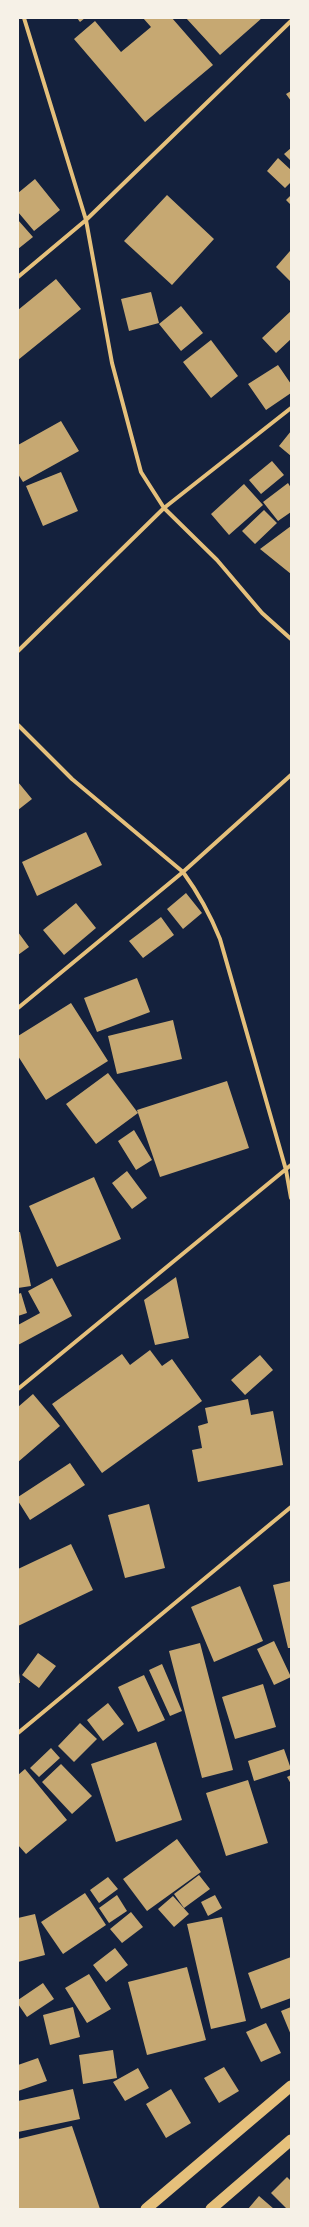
<!DOCTYPE html>
<style>
body{margin:0}
#map{position:relative;width:309px;height:2227px;overflow:hidden;background:#14213d;font-family:Inter,sans-serif}
canvas{display:block}
.frame{position:absolute;inset:0;border:19px solid #f6f1e7;pointer-events:none}
</style>
<div id="map">
<canvas width="309" height="2227"></canvas>
<div class="frame"></div>
</div>
<script>
const ctx = document.querySelector('canvas').getContext('2d');
ctx.lineJoin = 'round';
function fillPath(path, color) { ctx.fillStyle = color; ctx.fill(path, 'evenodd'); }
function stroke(path, color, width, dash) { ctx.strokeStyle = color; ctx.lineWidth = width; ctx.lineCap = dash ? 'butt' : 'round'; ctx.setLineDash(dash || []); ctx.stroke(path); }
fillPath(new Path2D(`
 M77 18H85L80 22Z
 M143 18H172L213 65 145 122 74 39 95 21 121 52 151 27Z
 M186 18H262L220 55Z
 M291 91V101L286 94Z
 M291 148V161L284 154Z
 M278 158 291 170V182L285 188 267 171Z
 M35 179 60 210 34 231 18 212V193Z
 M167 195 214 239 172 285 124 241Z
 M291 195V205L286 200Z
 M18 220 33 237 18 249Z
 M290 251 291 252V282L276 267Z
 M56 279 81 309 18 360V310Z
 M151 292 159 323 129 331 121 299Z
 M181 306 203 333 181 351 159 324Z
 M291 311V339L276 353 262 338Z
 M211 340 238 376 211 398 183 362Z
 M278 365 291 384V393L266 410 248 384Z
 M61 421 79 451 23 482 18 474V445Z
 M291 431V456L279 446Z
 M272 461 284 475 261 494 249 480Z
 M61 472 78 511 43 526 26 486Z
 M288 483 291 488V512L278 521 263 502Z
 M244 484 263 505 229 535 211 514Z
 M264 510 277 523 255 544 242 531Z
 M291 526V574L260 549Z
 M18 782 32 799 18 810Z
 M86 832 102 865 37 896 22 862Z
 M186 893 202 913 183 929 167 909Z
 M76 903 96 928 64 955 43 930Z
 M161 917 174 935 143 958 129 941Z
 M18 932 29 947 18 955Z
 M137 978 150 1012 97 1032 84 998Z
 M71 1003 108 1061 46 1100 18 1056V1036Z
 M173 1020 182 1059 117 1074 108 1036Z
 M108 1073 138 1113 96 1144 66 1104Z
 M227 1081 249 1148 160 1177 137 1110Z
 M134 1130 152 1160 136 1170 118 1141Z
 M127 1171 147 1198 132 1209 112 1183Z
 M94 1177 121 1239 57 1267 29 1206Z
 M18 1232H20L31 1286 18 1288Z
 M176 1277 189 1338 155 1345 144 1300Z
 M52 1278 72 1316 18 1345V1325L40 1313 28 1291Z
 M21 1293 27 1313 18 1316V1294Z
 M150 1350 162 1366 172 1359 202 1401 102 1473 52 1404 122 1354 130 1365Z
 M260 1355 273 1370 245 1395 231 1380Z
 M33 1394 60 1426 18 1462V1407Z
 M248 1399 251 1415 273 1411 283 1465 198 1482 192 1450 202 1448 198 1426 208 1423 205 1408Z
 M70 1463 85 1485 30 1520 18 1501V1497Z
 M149 1504 165 1568 125 1578 108 1515Z
 M71 1544 93 1590 18 1626V1569Z
 M291 1581V1648H288L273 1585Z
 M240 1586 263 1641 214 1662 191 1607Z
 M274 1641 291 1677 274 1685 257 1649Z
 M200 1643 233 1770 202 1778 169 1651Z
 M38 1653 56 1666 39 1688 22 1675Z
 M162 1664 182 1711 170 1716 149 1670Z
 M18 1673H19L20 1683H18Z
 M144 1675 165 1720 138 1732 118 1687Z
 M263 1684 276 1727 235 1739 222 1697Z
 M108 1703 124 1724 103 1741 87 1720Z
 M80 1723 97 1739 74 1762 58 1746Z
 M156 1742 182 1820 116 1842 91 1764Z
 M51 1748 60 1758 39 1777 30 1768Z
 M284 1749 291 1769 254 1781 248 1761Z
 M61 1764 92 1796 72 1814 42 1782Z
 M25 1769 67 1820 26 1854 18 1845V1775Z
 M291 1775V1784L287 1777Z
 M248 1780 268 1843 226 1856 206 1793Z
 M177 1839 201 1872 147 1911 123 1879Z
 M199 1875 210 1889 184 1908 174 1894Z
 M108 1877 118 1889 99 1903 90 1890Z
 M85 1893 106 1925 63 1954 41 1922Z
 M117 1895 127 1911 109 1923 99 1908Z
 M215 1895 222 1908 208 1916 201 1902Z
 M173 1896 189 1914 174 1927 158 1909Z
 M131 1912 143 1927 122 1943 110 1929Z
 M35 1914 45 1955 18 1962V1918Z
 M222 1917 246 2021 211 2029 187 1924Z
 M115 1948 128 1965 106 1982 93 1965Z
 M291 1957V1998L261 2009 248 1973Z
 M187 1967 206 2040 147 2055 128 1982Z
 M89 1974 111 2009 87 2023 65 1988Z
 M43 1983 54 1999 27 2017 18 2004V2000Z
 M73 2007 80 2037 50 2045 43 2015Z
 M291 2007V2035L281 2011Z
 M266 2023 281 2053 261 2062 246 2032Z
 M113 2050 117 2078 83 2084 79 2055Z
 M38 2058 47 2081 18 2091V2065Z
 M224 2067 239 2091 219 2103 204 2078Z
 M138 2068 149 2088 125 2101 113 2082Z
 M73 2089 80 2119 18 2132V2101Z
 M171 2089 191 2123 166 2138 146 2104Z
 M72 2126 100 2209H18V2139Z
 M287 2177 291 2181V2209H287L271 2193Z
 M259 2196 274 2209H248Z`), '#c6a872');
stroke(new Path2D(`
 M24 18 86 220 112 363 141 472 164 508 217 560 262 613 291 639
 M18 277 86 220 291 21
 M18 651 164 508 291 408
 M18 725 72 779 183 872 291 775
 M18 1008 183 872C199 894 210 914 220 939L286 1170 291 1198
 M18 1389 291 1165
 M18 1733 291 1507`), '#e5c07b', 4);
stroke(new Path2D(`
 M146 2209 291 2086
 M211 2209 291 2140`), '#e5c07b', 11);
</script>
